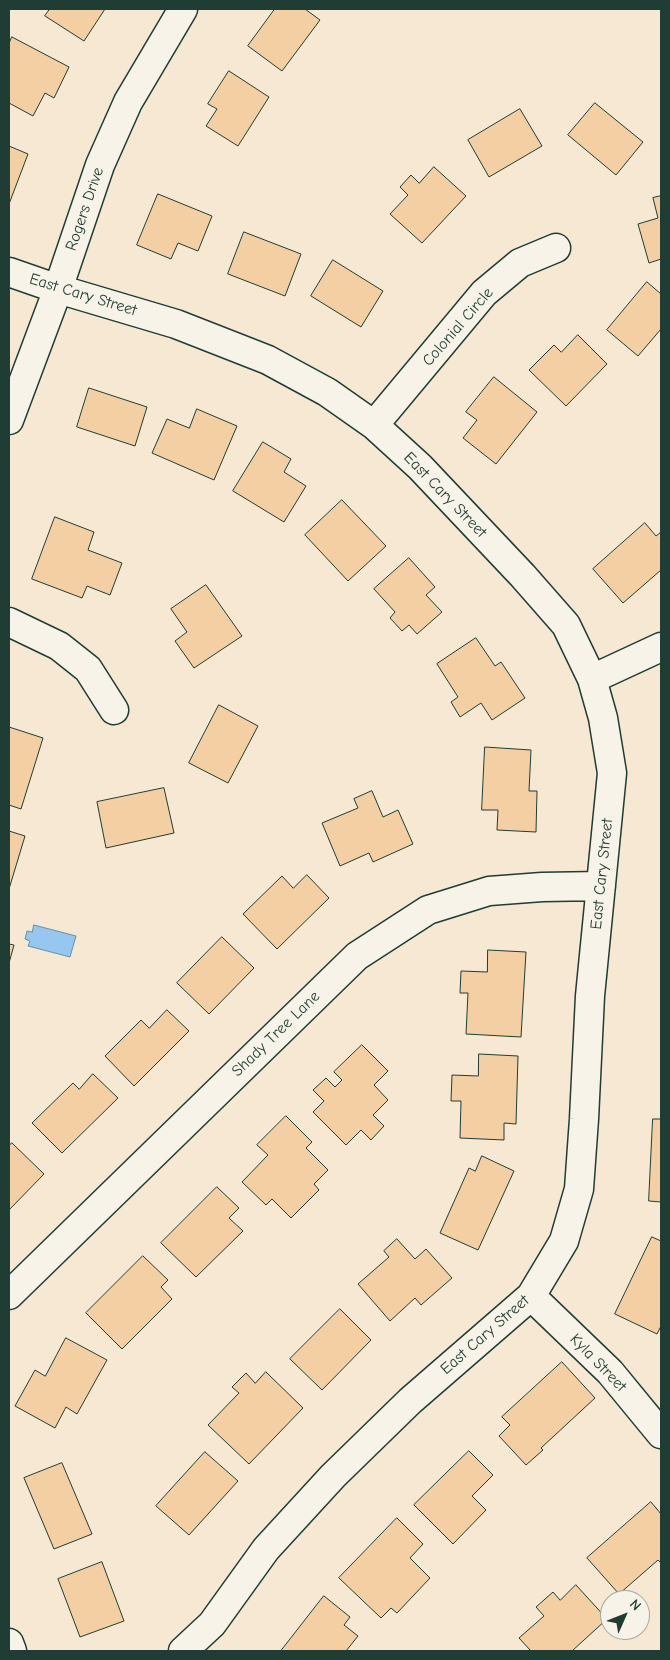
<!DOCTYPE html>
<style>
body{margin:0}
#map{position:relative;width:670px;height:1660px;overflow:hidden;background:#f6e8d3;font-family:"Comic Neue",sans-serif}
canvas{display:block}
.frame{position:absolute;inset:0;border:10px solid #1f3d34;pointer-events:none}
.north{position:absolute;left:600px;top:1590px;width:50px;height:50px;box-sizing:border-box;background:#f7f3e8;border:1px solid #a1aaa0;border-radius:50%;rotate:46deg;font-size:14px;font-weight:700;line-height:20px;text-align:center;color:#1f3d34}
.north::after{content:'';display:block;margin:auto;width:18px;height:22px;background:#1f3d34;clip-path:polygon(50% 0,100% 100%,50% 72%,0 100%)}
</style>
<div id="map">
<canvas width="670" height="1660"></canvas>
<div class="frame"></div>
<div class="north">N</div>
</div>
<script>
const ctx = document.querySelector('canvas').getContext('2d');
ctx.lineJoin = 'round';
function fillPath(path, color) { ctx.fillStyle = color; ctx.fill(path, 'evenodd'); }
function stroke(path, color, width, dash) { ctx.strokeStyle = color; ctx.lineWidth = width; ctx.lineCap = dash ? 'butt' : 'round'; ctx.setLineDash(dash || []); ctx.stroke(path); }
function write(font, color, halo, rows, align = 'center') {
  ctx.font = font + ' "Comic Neue",sans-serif'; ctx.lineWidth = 4; ctx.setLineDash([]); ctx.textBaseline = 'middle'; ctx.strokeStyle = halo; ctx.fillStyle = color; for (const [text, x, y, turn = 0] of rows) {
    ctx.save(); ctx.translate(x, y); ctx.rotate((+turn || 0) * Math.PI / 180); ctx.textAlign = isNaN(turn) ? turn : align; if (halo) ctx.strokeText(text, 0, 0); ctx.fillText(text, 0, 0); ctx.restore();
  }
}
const water = new Path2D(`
 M34 925 76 936 70 957 28 946 30 941 25 939 27 931 32 932Z`);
fillPath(water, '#95c7f1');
stroke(water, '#6690a5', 1);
const building = new Path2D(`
 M50 9H105L84 41 45 16Z
 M275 9H305L320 20 282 71 248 46Z
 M12 37 69 67 54 98 45 93 33 116 9 103V44Z
 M229 71 269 97 238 146 206 126 217 109 208 104Z
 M595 103 643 142 616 175 568 135Z
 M520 109 542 146 489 177 468 140Z
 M9 146 28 154 9 204Z
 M434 167 466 196 422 243 390 214 408 195 400 187 411 175 419 183Z
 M158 194 212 216 198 251 178 243 171 259 137 245Z
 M661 196V259L649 263 638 224 658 218 653 198Z
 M244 232 301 254 285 296 228 274Z
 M333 260 383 291 361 327 311 296Z
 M647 282 661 294V329L638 356 607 330Z
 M578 335 607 364 566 406 529 370 554 345 561 352Z
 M494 377 537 412 496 464 463 438 477 420 466 412Z
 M89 388 147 407 135 446 77 427Z
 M197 409 237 426 214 480 152 453 167 419 189 428Z
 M263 442 291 459 284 472 306 486 284 522 233 491Z
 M342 500 386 546 348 581 305 535Z
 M55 517 94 532 88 550 122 563 110 595 87 586 82 598 32 579Z
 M645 523 656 536 661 532V570L623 603 593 569Z
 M409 558 435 587 426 595 442 612 417 634 409 625 402 631 390 618 395 612 374 589Z
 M206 585 242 636 194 668 175 641 187 632 171 609Z
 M476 638 495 666 501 662 525 698 492 720 481 703 460 717 451 702 458 697 437 664Z
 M219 705 258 726 228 783 189 763Z
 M9 727 43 738 21 809 9 805Z
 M485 747 531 750 529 791H537L536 832 497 830 498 810H482Z
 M164 788 174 833 106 848 97 802Z
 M372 791 383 817 398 810 413 844 373 862 369 853 340 866 322 823 358 808 354 799Z
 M9 831 25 836 9 889Z
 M307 875 329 898 277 949 243 914 282 876 293 888Z
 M222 937 254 968 209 1014 177 983Z
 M9 944 14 945 9 963Z
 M488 950 526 952 521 1037 466 1034 468 993H460L461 971 487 972Z
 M167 1010 189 1031 134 1086 105 1056 141 1020 149 1028Z
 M362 1045 388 1071 374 1085 388 1100 373 1115 384 1126 371 1140 361 1130 346 1145 313 1112 324 1101 313 1090 326 1078 335 1087 342 1080 334 1072Z
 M479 1054 518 1056 516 1124 504 1123V1140L460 1138 461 1101H451L452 1075 478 1076Z
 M93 1074 118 1098 62 1153 32 1123 73 1083 79 1089Z
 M286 1116 312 1142 306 1148 328 1170 314 1184 319 1190 291 1218 272 1199 266 1205 242 1182 268 1155 257 1145Z
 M653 1119H661V1202L649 1201Z
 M12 1143 44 1174 9 1210V1146Z
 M482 1156 514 1171 478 1250 440 1233 469 1168 475 1171Z
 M217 1187 239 1208 229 1218 243 1231 196 1277 161 1243Z
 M652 1237 661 1241V1326L657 1334 615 1314Z
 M397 1239 415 1259 426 1249 452 1278 421 1305 415 1298 390 1321 358 1284 389 1257 384 1251Z
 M143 1256 168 1280 161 1287 172 1299 122 1349 86 1313Z
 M340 1309 371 1340 322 1390 290 1359Z
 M66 1338 107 1360 77 1414 66 1407 55 1428 15 1406 35 1370 45 1376Z
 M562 1362 595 1398 541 1448 543 1450 526 1465 499 1436 510 1425 502 1417Z
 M266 1372 303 1408 249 1464 208 1425 239 1393 232 1387 246 1373 255 1383Z
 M469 1451 493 1475 472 1496 486 1510 453 1544 414 1505Z
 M205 1452 238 1481 189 1535 156 1506Z
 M62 1463 92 1534 54 1549 24 1478Z
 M651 1502 661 1514V1563L658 1560 619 1594 587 1558Z
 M397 1518 423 1544 410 1558 430 1578 397 1613 391 1608 381 1618 339 1578Z
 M102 1562 124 1621 80 1637 58 1579Z
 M576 1585 607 1619 572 1651H531L519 1638 544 1616 536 1607 553 1592 560 1600Z
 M324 1596 350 1617 344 1625 358 1636 346 1651H281Z`);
fillPath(building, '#f3cfa3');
stroke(building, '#1f3d34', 1);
const minor = new Path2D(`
 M9 272 58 289 176 324 268 360 327 392 374 425 420 467 523 576 566 625 592 679 603 718 612 773 590 996 584 1119 579 1189 564 1241 531 1296 410 1401 333 1476 266 1549 212 1624 183 1651
 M9 420 58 289 100 165 128 102 183 9
 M374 425 484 293 520 263 556 248
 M9 622 59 646 88 669 114 710
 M592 679 661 647
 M9 1295 357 956 428 910 489 891 542 887 601 886
 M531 1296 610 1372 661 1434
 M9 1643 12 1651`);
stroke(minor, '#1f3d34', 31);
stroke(minor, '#f7f3e8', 28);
write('16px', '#1f3d34', '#f7f3e8', [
 ["Rogers Drive",85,209,-71],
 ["East Cary Street",83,295,17],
 ["Colonial Circle",458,327,-49],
 ["East Cary Street",445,495,46],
 ["East Cary Street",602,874,-84],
 ["Shady Tree Lane",276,1034,-44],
 ["East Cary Street",485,1335,-41],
 ["Kyla Street",598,1363,46]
]);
</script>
